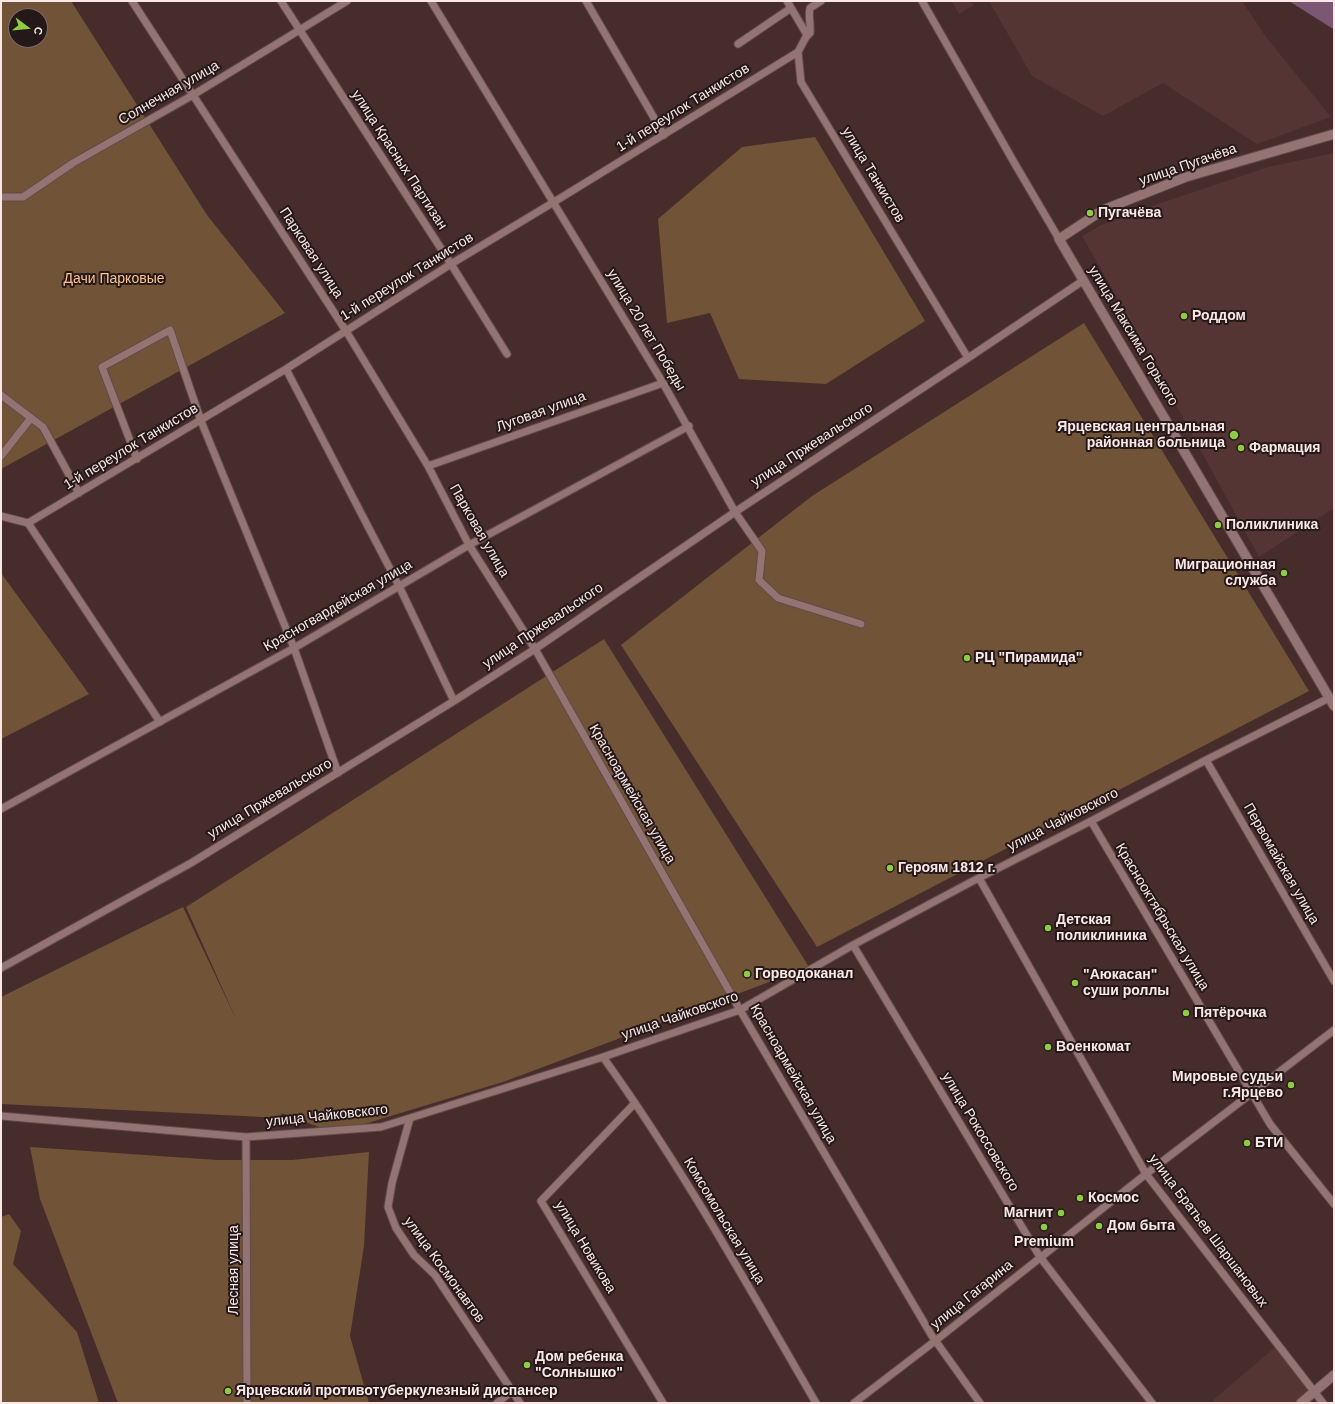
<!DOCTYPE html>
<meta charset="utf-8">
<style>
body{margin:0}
#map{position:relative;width:1335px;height:1404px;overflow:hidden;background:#472c2c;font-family:Arial,sans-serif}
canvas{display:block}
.frame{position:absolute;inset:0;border:2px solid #fae8e7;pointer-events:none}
.north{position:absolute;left:8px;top:8px;width:40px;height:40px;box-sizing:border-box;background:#251818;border:1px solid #7a6b6b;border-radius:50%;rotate:106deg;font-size:11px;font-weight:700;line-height:16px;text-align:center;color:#fae8e7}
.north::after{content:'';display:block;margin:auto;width:14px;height:18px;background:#8ecd42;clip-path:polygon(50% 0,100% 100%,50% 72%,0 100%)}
</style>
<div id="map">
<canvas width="1335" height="1404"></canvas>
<div class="frame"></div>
<div class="north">С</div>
</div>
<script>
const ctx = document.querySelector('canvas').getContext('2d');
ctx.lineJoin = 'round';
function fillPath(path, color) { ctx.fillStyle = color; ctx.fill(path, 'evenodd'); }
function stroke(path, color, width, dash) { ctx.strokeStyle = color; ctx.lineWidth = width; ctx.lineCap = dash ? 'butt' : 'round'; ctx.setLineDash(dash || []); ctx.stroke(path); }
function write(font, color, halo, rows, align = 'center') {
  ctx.font = font + ' Arial,sans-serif'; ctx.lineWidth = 4; ctx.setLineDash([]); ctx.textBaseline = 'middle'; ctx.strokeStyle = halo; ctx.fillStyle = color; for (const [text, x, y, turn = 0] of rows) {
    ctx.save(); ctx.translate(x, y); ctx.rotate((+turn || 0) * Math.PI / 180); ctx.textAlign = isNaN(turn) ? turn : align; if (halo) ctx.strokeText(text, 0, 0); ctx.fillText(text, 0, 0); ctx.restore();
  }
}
fillPath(new Path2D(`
 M952 1H971L974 5 959 14Z
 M989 1H1242L1266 37 1331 117 1257 144 1163 83 1103 116 1032 76Z
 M1334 153V508L1259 557 1119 301 1082 236 1099 226 1158 204 1268 167Z
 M1278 1345 1314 1392 1300 1403H1215L1213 1400Z`), '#553434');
fillPath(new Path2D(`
 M1 1H71L207 215 285 313 1 469ZM16 16H40V40H16Z
 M815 137 925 321 826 384 739 379 710 313 667 323 658 219 742 147Z
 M1084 323 1309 691 817 947 621 645 812 496Z
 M1 573 89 694 1 739Z
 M604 639 809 967 506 1081 335 1133 281 1113 283 1118 1 1104V997L183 907 237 1021 186 907Z
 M30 1147 217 1160H292L369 1152 364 1246 350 1336 369 1403H118L40 1199Z
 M9 1214 21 1231 13 1264 77 1332 99 1403H1V1217Z`), '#715337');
fillPath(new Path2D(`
 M1289 1H1334V29L1330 27Z`), '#7b5773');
const minor = new Path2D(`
 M132 1 346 331 428 466 469 545 535 649 740 1010 932 1336 980 1403
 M281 1 451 264 507 354
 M431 1 663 383 735 512 762 551 759 580 778 598 861 624
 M586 1 664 135
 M787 1 807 35 798 52 801 82 968 358
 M922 1 1015 164 1059 239
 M806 37 810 33C811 24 808 16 810 8L821 1
 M738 44 791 8
 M1 197H23L73 163 193 95 347 1
 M286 369 399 586 454 701
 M1 395 43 427 79 493
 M1 456 31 418
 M137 459 102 367 170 330 201 421 294 648 338 773
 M428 466 663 383
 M1 516 28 523 160 722
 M28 523 286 369 451 264 554 202 798 52
 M1206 760 1334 981
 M1 809 294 648 469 545 689 426
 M1091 821 1270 1124 1334 1204
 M979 878 1146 1174 1323 1403
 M853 945 1040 1257 1152 1403
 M1 968 191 863 454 701 535 649 735 512 968 358 1084 280
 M603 1057C682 1167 748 1286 816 1403
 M635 1103 541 1201 663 1403
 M1 1116 246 1137 381 1127 410 1118 603 1057 740 1010 853 945 971 882 1091 821 1206 760 1329 698
 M410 1118 392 1183 388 1207 396 1228 414 1255 435 1275 520 1403
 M246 1137 247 1403
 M497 1403 512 1391
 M854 1403 935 1341 1146 1174 1334 1030`);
const tertiary = new Path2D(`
 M1334 134 1186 177 1103 210 1059 239 1334 706
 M1301 1403 1334 1375`);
stroke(minor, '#624b4b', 9);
stroke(tertiary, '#624b4b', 11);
stroke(minor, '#947473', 7);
stroke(tertiary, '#947473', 9);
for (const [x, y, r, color] of [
 [1090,213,4,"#8ecd42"],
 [1184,316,4,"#8ecd42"],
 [1234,435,5,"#8ecd42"],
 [1241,448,4,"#8ecd42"],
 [1218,525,4,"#8ecd42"],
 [1284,573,4,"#8ecd42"],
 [967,658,4,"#8ecd42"],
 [890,868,4,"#8ecd42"],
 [1048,928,4,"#8ecd42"],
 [747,974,4,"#8ecd42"],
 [1075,983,4,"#8ecd42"],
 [1186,1013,4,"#8ecd42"],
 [1048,1047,4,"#8ecd42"],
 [1291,1085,4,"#8ecd42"],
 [1247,1143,4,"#8ecd42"],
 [1080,1198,4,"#8ecd42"],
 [1061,1213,4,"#8ecd42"],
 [1099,1226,4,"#8ecd42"],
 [1044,1227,4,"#8ecd42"],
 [527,1365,4,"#8ecd42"],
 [228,1391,4,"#8ecd42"]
]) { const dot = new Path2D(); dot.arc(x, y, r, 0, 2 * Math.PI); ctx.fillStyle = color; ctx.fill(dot); stroke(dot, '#251818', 1.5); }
write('14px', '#fae8e7', '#251818', [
 ["Солнечная улица",169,93,-30],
 ["1-й переулок Танкистов",683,108,-32],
 ["улица Красных Партизан",399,160,57],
 ["улица Пугачёва",1188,165,-19],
 ["улица Танкистов",873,175,59],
 ["Парковая улица",311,253,57],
 ["1-й переулок Танкистов",407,277,-32],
 ["улица 20 лет Победы",646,330,59],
 ["улица Максима Горького",1133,336,59],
 ["Луговая улица",541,412,-20],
 ["улица Пржевальского",812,445,-33],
 ["1-й переулок Танкистов",131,447,-31],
 ["Парковая улица",479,531,60],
 ["Красногвардейская улица",338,606,-30],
 ["улица Пржевальского",543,626,-34],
 ["Красноармейская улица",632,794,60],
 ["улица Пржевальского",270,799,-31],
 ["улица Чайковского",1063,820,-27],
 ["Первомайская улица",1281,864,60],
 ["Краснооктябрьская улица",1162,917,59],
 ["улица Чайковского",680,1016,-19],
 ["Красноармейская улица",793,1074,60],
 ["улица Чайковского",327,1116,-6],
 ["улица Рокоссовского",980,1132,59],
 ["Комсомольская улица",724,1221,59],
 ["улица Братьев Шаршановых",1208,1231,53],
 ["улица Новикова",585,1247,59],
 ["Лесная улица",234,1270,-90],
 ["улица Космонавтов",444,1270,54],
 ["улица Гагарина",972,1295,-39]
]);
write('bold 14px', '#fae8e7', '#251818', [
 ["Пугачёва",1098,213],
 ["Роддом",1192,316],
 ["Ярцевская центральная",1225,427,"right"],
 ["районная больница",1225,443,"right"],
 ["Фармация",1249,448],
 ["Поликлиника",1226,525],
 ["Миграционная",1276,565,"right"],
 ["служба",1276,581,"right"],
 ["РЦ \"Пирамида\"",975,658],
 ["Героям 1812 г.",898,868],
 ["Детская",1056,920],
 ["поликлиника",1056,936],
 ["Горводоканал",755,974],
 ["\"Аюкасан\"",1083,975],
 ["суши роллы",1083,991],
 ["Пятёрочка",1194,1013],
 ["Военкомат",1056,1047],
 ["Мировые судьи",1283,1077,"right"],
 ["г.Ярцево",1283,1093,"right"],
 ["БТИ",1255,1143],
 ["Космос",1088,1198],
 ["Магнит",1053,1213,"right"],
 ["Дом быта",1107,1226],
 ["Premium",1044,1242,"center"],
 ["Дом ребенка",535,1357],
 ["\"Солнышко\"",535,1373],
 ["Ярцевский противотуберкулезный диспансер",236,1391]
], 'left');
write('14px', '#fcc591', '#251818', [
 ["Дачи Парковые",114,279]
]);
</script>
